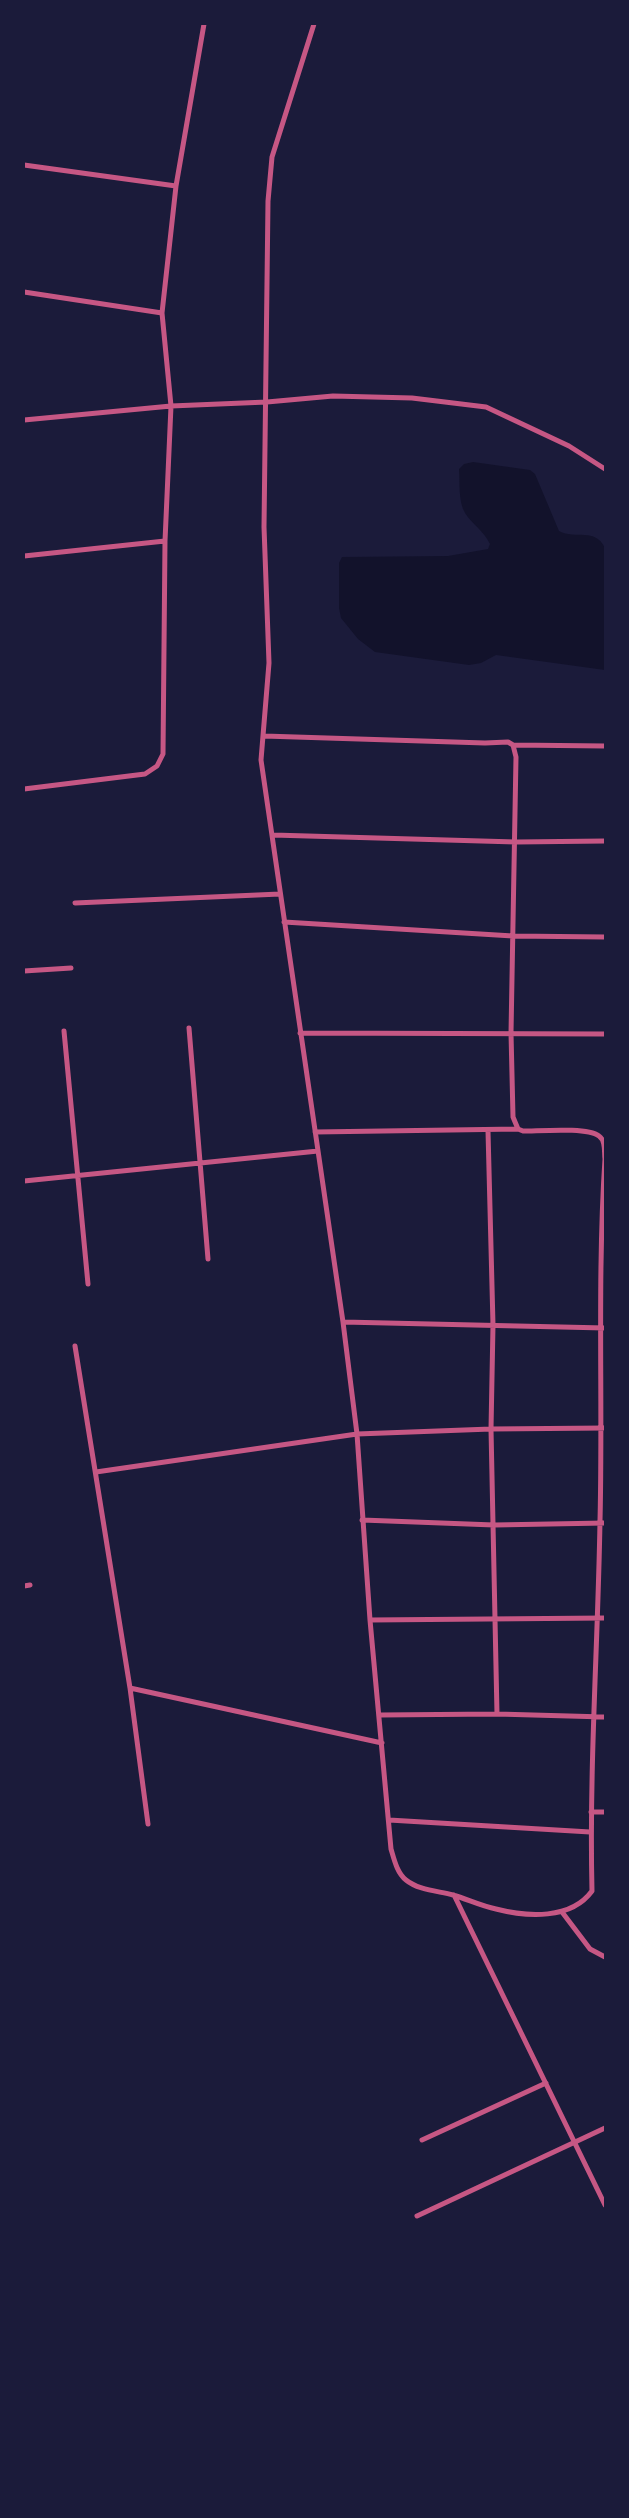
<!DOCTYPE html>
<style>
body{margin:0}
#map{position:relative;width:629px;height:2518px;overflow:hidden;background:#1b1b3a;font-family:"PT Serif",serif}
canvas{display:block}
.frame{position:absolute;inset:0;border:25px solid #1b1b3a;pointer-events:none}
</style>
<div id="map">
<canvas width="629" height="2518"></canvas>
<div class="frame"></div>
</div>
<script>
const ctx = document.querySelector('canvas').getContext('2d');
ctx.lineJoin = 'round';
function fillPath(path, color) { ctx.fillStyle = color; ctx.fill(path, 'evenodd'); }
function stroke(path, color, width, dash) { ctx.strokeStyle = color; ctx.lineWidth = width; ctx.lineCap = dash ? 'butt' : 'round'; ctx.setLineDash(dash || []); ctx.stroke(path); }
fillPath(new Path2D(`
 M473 462 530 470 535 474 559 531C576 540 595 527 605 548V670L496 655 481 663 469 665 375 652 358 639 341 618 339 608V563L342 557 448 556 488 549 490 544C484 531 472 524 465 513 458 501 460 482 459 469L464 464Z`), '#12122b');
stroke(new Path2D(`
 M24 165 176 186
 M24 292 162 313
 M24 420 171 406 267 402 333 396 412 398 486 407 569 446 605 469
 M24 556 165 541
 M264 736 485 743 508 742 513 745 516 757 511 1033 513 1117 518 1129 523 1131C540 1131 587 1127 599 1136 606 1141 604 1152 605 1159 597 1279 603 1400 600 1521 598 1644 589 1768 592 1891 571 1920 527 1917 496 1909 481 1906 467 1899 453 1895 438 1891 418 1890 406 1880 397 1873 394 1859 391 1849L370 1620 357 1434 343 1322 261 760 269 663 264 527 268 201 272 157 314 24
 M513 745 605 746
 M24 789 145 774 157 766 163 754 165 541 171 406 162 313 176 186 204 24
 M273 835 516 842 605 841
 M75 903 280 894
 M284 922 513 936 605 937
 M24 971 71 968
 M189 1028 208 1259
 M64 1031 88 1284
 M300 1033 605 1034
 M488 1131 493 1325 491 1429 497 1714
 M315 1132 518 1129
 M24 1181 318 1151
 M343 1322 605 1328
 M75 1346 130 1688 382 1743
 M96 1472 357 1434 491 1429 605 1428
 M362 1520 494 1525 605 1523
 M24 1586 30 1585
 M370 1620 605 1618
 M130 1688 148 1824
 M380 1715 497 1714 605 1717
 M591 1812H605
 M389 1820 590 1832
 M454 1895 605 2205
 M562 1912 590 1949 605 1957
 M422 2140 546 2083
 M417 2216 605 2128`), '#c65784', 5);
</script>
